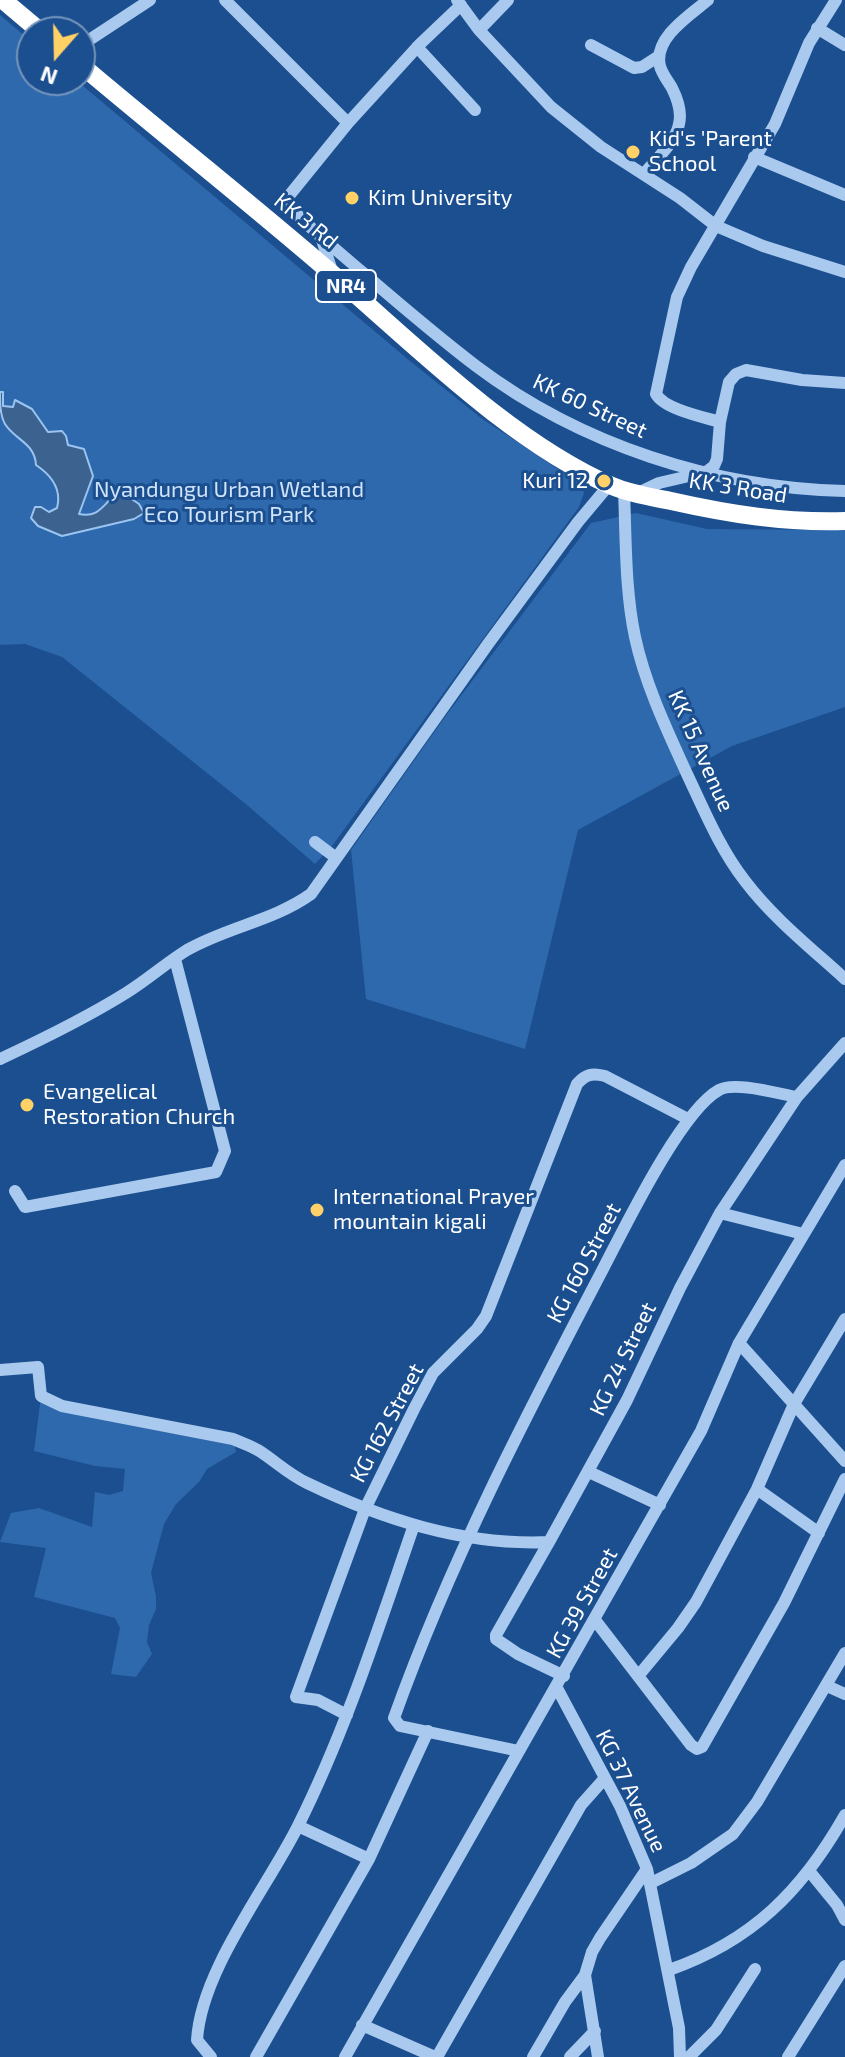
<!DOCTYPE html>
<style>
body{margin:0}
#map{position:relative;width:845px;height:2057px;overflow:hidden;background:#1b4f8f;font-family:"Exo 2",sans-serif}
canvas{display:block}
.north{position:absolute;left:16px;top:16px;width:80px;height:80px;box-sizing:border-box;background:#1b4f8f;border:2px solid #7695bc;border-radius:50%;rotate:200deg;font-size:22px;font-weight:700;line-height:32px;text-align:center;color:#fff}
.north::after{content:'';display:block;margin:auto;width:28px;height:36px;background:#ffd166;clip-path:polygon(50% 0,100% 100%,50% 72%,0 100%)}
</style>
<div id="map">
<canvas width="845" height="2057"></canvas>
<div class="north">N</div>
</div>
<script>
const ctx = document.querySelector('canvas').getContext('2d');
ctx.lineJoin = 'round';
function fillPath(path, color) { ctx.fillStyle = color; ctx.fill(path, 'evenodd'); }
function stroke(path, color, width, dash) { ctx.strokeStyle = color; ctx.lineWidth = width; ctx.lineCap = dash ? 'butt' : 'round'; ctx.setLineDash(dash || []); ctx.stroke(path); }
function write(font, color, halo, rows, align = 'center') {
  ctx.font = font + ' "Exo 2",sans-serif'; ctx.lineWidth = 6; ctx.setLineDash([]); ctx.textBaseline = 'middle'; ctx.strokeStyle = halo; ctx.fillStyle = color; for (const [text, x, y, turn = 0] of rows) {
    ctx.save(); ctx.translate(x, y); ctx.rotate((+turn || 0) * Math.PI / 180); ctx.textAlign = isNaN(turn) ? turn : align; if (halo) ctx.strokeText(text, 0, 0); ctx.fillText(text, 0, 0); ctx.restore();
  }
}
fillPath(new Path2D(`
 M0 15 32 42V80H76L410 361 481 418 581 484 584 493 579 507 332 846 315 864 247 805 62 657 25 644 0 645Z
 M636 513 707 529 845 530V707L732 746 578 830 525 1049 366 999 351 850 442 721 591 523Z
 M41 1396 233 1439 236 1452 207 1469 199 1482 176 1504 164 1524 151 1573 156 1596V1609L149 1625 147 1642 152 1654 136 1677 111 1674 120 1628 115 1618 34 1597 46 1548 0 1542 11 1513 39 1508 92 1527 95 1492 109 1495 123 1491 125 1469 95 1466 34 1451Z`), '#2e69ad');
const water = new Path2D(`
 M0 392H3V406L13 407 15 400 32 409 48 432 62 431 66 436 68 445 84 449 93 476 79 514C101 519 105 500 120 491L139 504 144 513 134 519 62 536 38 526 31 518 35 507H41L49 512 57 508C62 489 51 475 36 465 35 443 15 440 5 424 0 415 0 403 0 392Z`);
fillPath(water, '#3c6290');
stroke(water, '#9cc4f0', 2);
stroke(new Path2D(`
 M225 0 348 123 420 44 461 5
 M457 0 479 30 551 107 601 147 680 198 716 226 763 246 845 272
 M817 28 845 45
 M479 30 508 0
 M591 45 634 68 642 67 659 56
 M80 46 150 0
 M417 47 475 110
 M754 157 845 195
 M644 174C655 160 676 142 679 124 682 112 677 98 672 88 668 81 662 74 660 66 653 38 690 15 708 0
 M321 237C372 280 422 325 476 366 581 445 714 488 845 491
 M332 271 321 237 291 209 288 197 348 123
 M720 422C703 417 664 409 656 394L677 297 691 267 775 124 809 43 836 0
 M624 491C626 539 625 590 635 637 645 684 667 730 687 774 704 810 720 849 745 881 773 918 811 948 845 979
 M636 494 659 483 706 472 714 466 717 459 720 422 729 382 736 374 746 370 802 380 845 383
 M315 842 335 857
 M0 1059C43 1039 86 1018 126 993 147 980 166 963 187 950 227 927 273 921 311 894L488 644 578 522 609 485
 M15 1191 25 1207 216 1172 225 1151 175 959
 M720 1213 803 1234
 M739 1343 845 1461
 M0 1370 38 1367 41 1396 62 1406 233 1439C242 1443 252 1446 261 1452 276 1462 290 1475 307 1483 382 1519 464 1546 549 1542L627 1400 680 1288 720 1213 797 1097 845 1043
 M589 1472 660 1505
 M757 1489 819 1533
 M549 1542 496 1635V1639L518 1654 564 1676
 M595 1620 691 1745 697 1749 702 1747 784 1603 845 1479
 M639 1675 678 1628 696 1602 757 1489 794 1404 845 1319
 M827 1686 845 1694
 M557 1688 620 1806 647 1869 679 2028 680 2057
 M347 1715 318 1700 296 1697 365 1509 414 1409 433 1373 477 1329 486 1316 577 1084C586 1074 592 1073 605 1076L688 1119
 M519 1751 400 1726 394 1718C450 1561 527 1414 604 1267 626 1225 681 1111 719 1090 735 1081 779 1094 797 1097
 M298 1826 369 1859
 M810 1872 837 1905 845 1920
 M651 1883 691 1863 733 1834 757 1802 845 1653
 M669 1970C752 1941 802 1891 845 1815
 M585 1975 598 2057
 M362 2025 435 2057
 M211 2057 197 2040C201 1971 267 1888 298 1826 346 1730 379 1626 414 1525
 M256 2057 369 1859 428 1731
 M345 2057 701 1431 739 1343 845 1165
 M437 2057 581 1805 605 1778
 M533 2057 565 2002 585 1975 592 1952 600 1938 647 1869
 M570 2057 595 2031
 M689 2057 716 2030 755 1969
 M788 2057 845 1966`), '#a9c9ee', 12);
stroke(new Path2D(`
 M3 0 41 32
 M80 64C165 136 253 205 337 278 418 348 513 443 612 486 631 494 651 497 671 501 729 514 785 523 845 521`), '#fff', 18);
for (const [x, y, r, color] of [
 [633,152,8,"#ffd166"],
 [352,198,8,"#ffd166"],
 [604,481,8,"#ffd166"],
 [27,1105,8,"#ffd166"],
 [317,1210,8,"#ffd166"]
]) { const dot = new Path2D(); dot.arc(x, y, r, 0, 2 * Math.PI); ctx.fillStyle = color; ctx.fill(dot); stroke(dot, '#1b4f8f', 3); }
for (const [x, y, w] of [
 [346,286,60]
]) { const box = new Path2D(); box.roundRect(x - w / 2, y - 16, w, 32, 6); ctx.fillStyle = '#1b4f8f'; ctx.fill(box); stroke(box, '#fff', 2); }
write('bold 20px', '#fff', null, [
 ["NR4",346,286]
]);
write('22px', '#fff', '#1b4f8f', [
 ["Kid's 'Parent",649,139],
 ["School",649,164],
 ["Kim University",368,198],
 ["Kuri 12",588,481,"right"],
 ["Evangelical",43,1092],
 ["Restoration Church",43,1117],
 ["International Prayer",333,1197],
 ["mountain kigali",333,1222]
], 'left');
write('22px', '#fff', '#1b4f8f', [
 ["KK 3 Rd",306,221,39],
 ["KK 60 Street",590,406,25],
 ["KK 3 Road",738,488,9],
 ["KK 15 Avenue",701,751,66],
 ["KG 160 Street",584,1263,-62],
 ["KG 24 Street",623,1359,-64],
 ["KG 162 Street",387,1423,-62],
 ["KG 39 Street",582,1603,-61],
 ["KG 37 Avenue",631,1791,64]
]);
write('22px', '#cfe3fa', '#1b4f8f', [
 ["Nyandungu Urban Wetland",229,490],
 ["Eco Tourism Park",229,515]
]);
</script>
